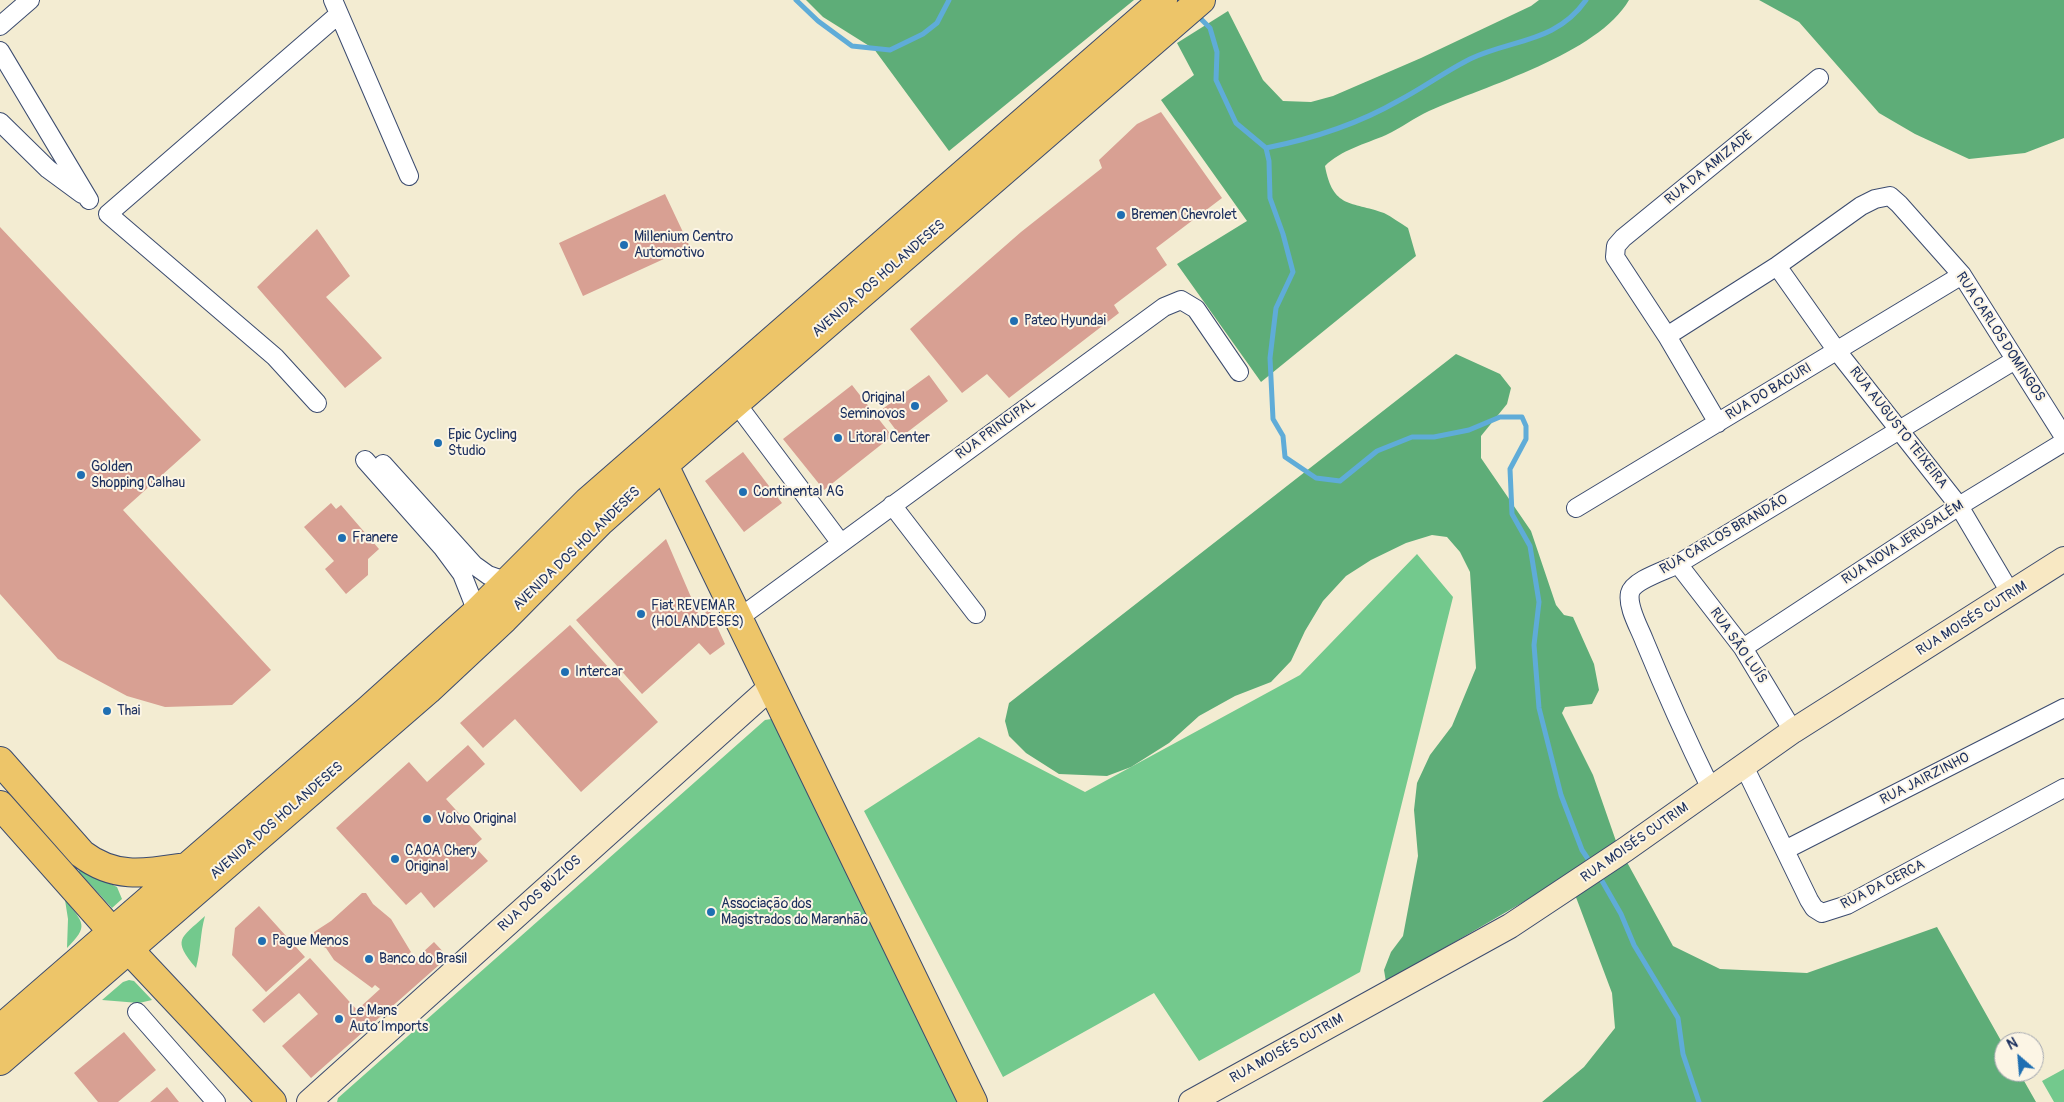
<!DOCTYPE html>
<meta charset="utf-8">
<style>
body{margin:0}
#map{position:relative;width:2064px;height:1102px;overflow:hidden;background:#f3ecd2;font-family:Pangolin,sans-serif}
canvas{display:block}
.north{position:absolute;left:1994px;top:1032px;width:50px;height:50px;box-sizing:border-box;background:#fcf5e5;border:1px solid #a2a6af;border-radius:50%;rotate:333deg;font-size:14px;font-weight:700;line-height:20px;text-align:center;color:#1b2f5e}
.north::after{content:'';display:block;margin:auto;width:18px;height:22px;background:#1f6fb2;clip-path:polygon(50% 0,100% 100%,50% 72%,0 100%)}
</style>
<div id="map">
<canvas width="2064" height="1102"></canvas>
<div class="north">N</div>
</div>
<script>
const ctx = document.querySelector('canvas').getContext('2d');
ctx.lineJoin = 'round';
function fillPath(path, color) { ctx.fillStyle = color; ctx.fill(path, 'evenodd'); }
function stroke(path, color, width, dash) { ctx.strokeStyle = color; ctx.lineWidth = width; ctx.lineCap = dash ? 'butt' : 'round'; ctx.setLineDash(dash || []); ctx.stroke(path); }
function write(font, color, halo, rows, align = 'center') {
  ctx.font = font + ' Pangolin,sans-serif'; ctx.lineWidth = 4; ctx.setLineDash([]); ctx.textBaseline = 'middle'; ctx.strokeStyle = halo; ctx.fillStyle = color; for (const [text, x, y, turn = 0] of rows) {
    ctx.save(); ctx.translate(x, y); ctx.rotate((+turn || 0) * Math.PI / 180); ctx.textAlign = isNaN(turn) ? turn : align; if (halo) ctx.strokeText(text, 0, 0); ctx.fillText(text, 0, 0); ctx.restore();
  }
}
fillPath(new Path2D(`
 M1417 554 1453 597 1360 972 1199 1061 1154 993 1003 1077 864 811 979 737 1085 792 1300 675Z
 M771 719 779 721 964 1102H337L338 1098 765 720Z
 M81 870 117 887 122 899 112 908 78 871Z
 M65 900C84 923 89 926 67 948L68 919Z
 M205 916C200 933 201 950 196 968 172 939 180 939 205 916Z
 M129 980 134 981 152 1000 139 1003 102 1000 123 982Z
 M2064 1069V1102H2054L2042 1081Z`), '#73c98d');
fillPath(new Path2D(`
 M806 0H1134L949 151 874 49 823 17Z
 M1539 0H1629C1598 54 1485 86 1429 111 1414 118 1401 128 1386 135 1365 144 1341 150 1325 166 1333 209 1351 201 1384 213 1392 217 1400 223 1408 228L1416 256 1261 382 1177 264 1247 221 1161 100 1194 75 1177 43 1228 11 1263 80 1283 101 1311 102 1333 96 1421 58 1531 6Z
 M1759 0H2064V138L2025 153 1969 159 1915 134 1879 113 1799 22Z
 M1456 354 1500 374 1511 388 1507 404 1481 436V458L1531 531 1556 605 1564 615 1573 617 1594 664 1599 690 1592 704 1565 707 1562 713 1593 775 1617 844 1673 946 1720 969 1807 973 1937 927 2004 1046V1072H2019L2036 1102H1542L1584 1067 1615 1028 1612 993 1568 876 1386 982 1384 970 1391 952 1403 936 1418 856 1414 810 1417 783 1430 755 1452 726 1476 668 1470 572 1460 552 1447 537 1432 535 1406 543 1371 560 1346 576 1323 601 1305 631 1291 661 1271 682 1235 696 1199 716 1169 743 1131 767 1107 776 1059 774 1026 753 1009 736 1005 721 1009 703Z`), '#5ead78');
stroke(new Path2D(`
 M796 0 818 21 852 46 890 50 923 34 937 23 949 0
 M1196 14 1210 28 1217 52 1216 80 1236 123 1266 148C1311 139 1358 124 1398 101 1423 88 1446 71 1470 59 1512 39 1556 43 1586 0
 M1266 148 1269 161 1270 198 1283 234 1293 272 1276 308 1270 358 1273 419 1283 436 1285 457 1316 478 1340 481 1377 451 1412 437H1434L1469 430 1500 417H1522L1526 426V439L1510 469 1512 514 1530 546 1539 602 1534 645 1539 708 1561 795 1582 850 1592 865
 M1598 874 1621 914 1634 945 1678 1018 1683 1054 1699 1102`), '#5facd8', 5);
fillPath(new Path2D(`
 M1161 112 1222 198 1156 248 1167 265 1114 305 1119 313 1009 398 987 374 962 393 910 329 1021 232 1102 168 1099 160 1137 124Z
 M665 194 690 247 583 296 559 243Z
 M0 227 201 440 123 510 271 670 232 705 165 707 127 696 58 659 0 594Z
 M317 229 350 276 326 297 382 358 345 388 257 287Z
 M929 375 948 401 901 437 881 410Z
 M852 385 892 436 824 490 783 439Z
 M743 452 782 503 744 532 705 481Z
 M331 503 336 509 341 505 379 549 368 559V575L346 594 325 569 334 561 304 527Z
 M666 539 700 618 709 609 725 644 710 655 699 643 642 694 576 620Z
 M570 625 658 722 581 792 515 719 483 748 460 723Z
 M468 745 485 764 446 799 482 839 474 846 488 861 434 908 421 892 406 905 336 828 409 762 427 782Z
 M362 893H366L373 904 391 919 411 952 404 958 410 964 434 942 448 957 311 1078 282 1046 318 1014 299 993 264 1023 252 1010 310 958 357 1010 380 989 375 985 372 988 334 960 326 948 316 944 313 938 314 932 331 921Z
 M259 906 305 957 266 992 232 955 235 928Z
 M124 1032 156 1070 118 1102H98L74 1073Z
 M167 1087 179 1102H150Z`), '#d8a093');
const street = new Path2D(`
 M333 0 409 176
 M0 26 30 0
 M0 51 89 200
 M0 122 48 169 82 194
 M1777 266 1837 351 1959 506 2011 594
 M1667 336 1777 266 1861 206 1875 199 1890 196 1899 204 1962 275 2064 437
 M317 403 275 357 108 214 339 14
 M736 403 840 542
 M1718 423 1667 336 1615 257 1616 246 1623 238 1819 78
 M365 460 442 547 462 574 477 612
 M383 464 474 565 488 575 508 582
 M892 505 976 614
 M1576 508 1962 275
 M1678 564 1743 648 1793 731
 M739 618 1164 307 1181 300 1196 309 1239 372
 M1743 648 1959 506 2064 442
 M1744 766 1809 900 1814 908 1822 913 1847 905 2064 788
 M1711 789C1687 740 1665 691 1644 640 1639 627 1627 607 1630 593 1633 580 1667 570 1678 564L2015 360
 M1785 850 2064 708
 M137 1012 216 1102`);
const secondary = new Path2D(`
 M309 1102 772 686
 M1191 1102 1510 926 1626 849 1793 731 2064 559`);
const primary = new Path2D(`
 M648 458 664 465 973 1102
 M0 761 82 854C116 880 147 873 186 867
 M0 805 118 938 272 1102
 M0 1029 368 710 477 612 588 501 1163 0
 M0 1061 428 690 504 619 601 521 664 465 1201 0`);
stroke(street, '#3b4b6f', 20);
stroke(secondary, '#3b4b6f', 26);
stroke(primary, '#3b4b6f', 30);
stroke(street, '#fff', 18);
stroke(secondary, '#f8e8c3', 24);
stroke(primary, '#edc569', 28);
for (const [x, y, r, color] of [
 [1121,215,5,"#1f6fb2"],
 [624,245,5,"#1f6fb2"],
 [1014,321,5,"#1f6fb2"],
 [915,406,5,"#1f6fb2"],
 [838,438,5,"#1f6fb2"],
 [438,443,5,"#1f6fb2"],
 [81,475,5,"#1f6fb2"],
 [743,492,5,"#1f6fb2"],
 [342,538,5,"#1f6fb2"],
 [641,614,5,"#1f6fb2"],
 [565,672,5,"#1f6fb2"],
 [107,711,5,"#1f6fb2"],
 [427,819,5,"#1f6fb2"],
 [395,859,5,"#1f6fb2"],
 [711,912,5,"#1f6fb2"],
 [262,941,5,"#1f6fb2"],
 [369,959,5,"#1f6fb2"],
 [339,1019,5,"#1f6fb2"]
]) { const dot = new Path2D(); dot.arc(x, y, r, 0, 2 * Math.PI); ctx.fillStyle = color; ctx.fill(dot); stroke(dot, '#fcf5e5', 2); }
write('14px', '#1b2f5e', '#fcf5e5', [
 ["RUA DA AMIZADE",1709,168,-39],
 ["AVENIDA DOS HOLANDESES",879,279,-41],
 ["RUA CARLOS DOMINGOS",2000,337,57],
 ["RUA DO BACURI",1769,392,-31],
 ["RUA AUGUSTO TEIXEIRA",1898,428,52],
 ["RUA PRINCIPAL",996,429,-36],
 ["RUA CARLOS BRANDÃO",1724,535,-30],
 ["RUA NOVA JERUSALÉM",1903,543,-33],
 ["AVENIDA DOS HOLANDESES",577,549,-44],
 ["RUA MOISÉS CUTRIM",1972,619,-32],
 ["RUA SÃO LUÍS",1738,646,55],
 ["RUA JAIRZINHO",1925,779,-27],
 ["AVENIDA DOS HOLANDESES",277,821,-41],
 ["RUA MOISÉS CUTRIM",1635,843,-35],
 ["RUA DA CERCA",1883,885,-27],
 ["RUA DOS BÚZIOS",540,894,-42],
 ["RUA MOISÉS CUTRIM",1287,1049,-29]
]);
write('14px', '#1b2f5e', '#fcf5e5', [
 ["Bremen Chevrolet",1131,215],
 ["Millenium Centro",634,237],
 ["Automotivo",634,253],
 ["Pateo Hyundai",1024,321],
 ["Original",905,398,"right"],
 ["Seminovos",905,414,"right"],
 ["Epic Cycling",448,435],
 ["Studio",448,451],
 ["Litoral Center",848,438],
 ["Golden",91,467],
 ["Shopping Calhau",91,483],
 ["Continental AG",753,492],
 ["Franere",352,538],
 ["Fiat REVEMAR",651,606],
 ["(HOLANDESES)",651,622],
 ["Intercar",575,672],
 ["Thai",117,711],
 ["Volvo Original",437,819],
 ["CAOA Chery",405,851],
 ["Original",405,867],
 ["Associação dos",721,904],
 ["Magistrados do Maranhão",721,920],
 ["Pague Menos",272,941],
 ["Banco do Brasil",379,959],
 ["Le Mans",349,1011],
 ["Auto Imports",349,1027]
], 'left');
</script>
